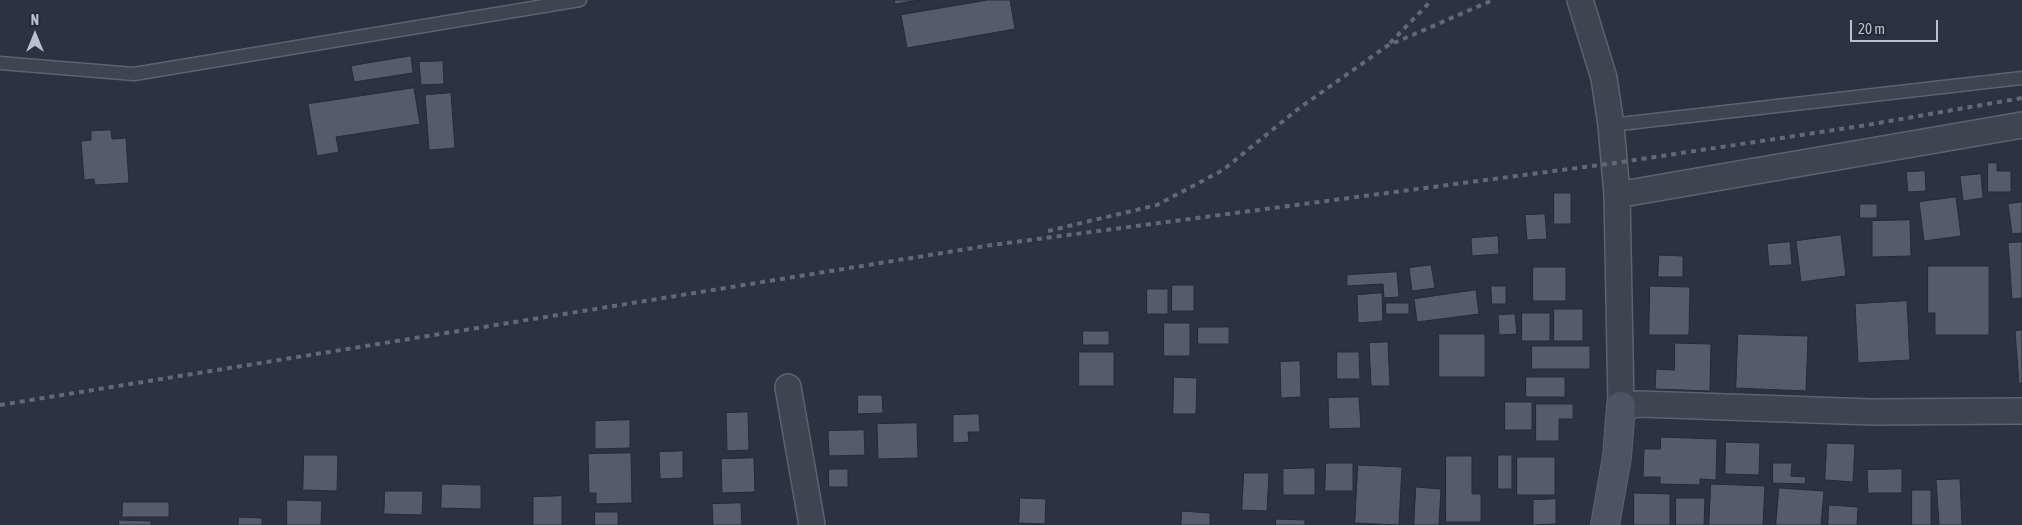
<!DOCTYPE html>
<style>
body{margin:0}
#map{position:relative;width:2022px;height:525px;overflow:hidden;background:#293341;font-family:"Asap Condensed",sans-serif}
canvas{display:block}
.north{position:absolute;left:10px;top:10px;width:50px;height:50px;-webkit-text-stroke:4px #222a36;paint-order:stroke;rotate:0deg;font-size:14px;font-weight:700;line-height:20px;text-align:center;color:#bac0cb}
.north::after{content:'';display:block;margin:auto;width:18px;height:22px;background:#bac0cb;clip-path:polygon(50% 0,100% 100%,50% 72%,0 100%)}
.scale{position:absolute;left:1850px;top:20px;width:88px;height:22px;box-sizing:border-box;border:2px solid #bac0cb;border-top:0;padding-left:6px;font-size:15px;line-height:18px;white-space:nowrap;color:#bac0cb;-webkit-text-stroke:4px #222a36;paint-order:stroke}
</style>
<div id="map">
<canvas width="2022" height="525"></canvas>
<div class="north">N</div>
<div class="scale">20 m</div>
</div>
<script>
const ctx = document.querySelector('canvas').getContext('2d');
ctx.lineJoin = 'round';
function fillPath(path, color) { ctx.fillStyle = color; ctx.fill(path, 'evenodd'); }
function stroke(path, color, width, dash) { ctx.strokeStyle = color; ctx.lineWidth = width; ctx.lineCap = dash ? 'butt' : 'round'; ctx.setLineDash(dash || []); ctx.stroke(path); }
const building = new Path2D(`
 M895 0H920L895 4Z
 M988 0H1010L1015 29 907 48 901 15Z
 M411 56 413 73 354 82 351 66Z
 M443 61 444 84 421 85 419 62Z
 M414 88 420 124 336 137 339 152 317 156 308 104Z
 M451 93 455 148 429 150 425 95Z
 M111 130 112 139 126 138 129 183 95 185 94 179 84 180 81 141 91 140V131Z
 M1988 163H1997V171H2011V192H1988Z
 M1925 171 1926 191 1908 192 1906 172Z
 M1981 174 1983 198 1963 201 1960 176Z
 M1554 193H1571V224H1554Z
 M1956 197 1961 236 1924 241 1919 202Z
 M2022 202V233L2012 234 2008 204Z
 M1860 204H1877V218H1860Z
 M1545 214 1547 239 1527 240 1525 215Z
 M1910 220 1911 256 1872 257V221Z
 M1841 235 1846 276 1801 282 1796 241Z
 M1498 236 1499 254 1472 256 1471 238Z
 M1790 242 1792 265 1769 266 1767 244Z
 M2022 242V298L2012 299 2008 243Z
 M1659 255 1683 256V277H1658Z
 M1431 265 1435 288 1412 291 1409 268Z
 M1928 266H1989V335H1935V313H1928Z
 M1533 267H1566V301H1533Z
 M1397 272 1399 297 1384 298 1383 284 1347 286V275Z
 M1172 285H1194V311H1172Z
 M1491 286H1506V304H1492Z
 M1650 286 1690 287 1689 335H1649Z
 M1147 289H1168V314H1147Z
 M1476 290 1479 314 1417 322 1414 299Z
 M1382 293 1383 321 1358 323 1357 295Z
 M1907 301 1910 360 1858 363 1855 304Z
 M1386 303H1409V314H1386Z
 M1554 309H1583V341H1554Z
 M1522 313H1550V341H1522Z
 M1515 314 1517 334 1499 335 1498 315Z
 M1164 323H1190V356H1164Z
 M1198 327H1229V344H1198Z
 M2022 330V383L2019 384 2015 331Z
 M1083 331H1109V345H1083Z
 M1439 334H1485V377H1439Z
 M1738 334 1808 336 1806 391 1736 388Z
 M1388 342 1390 386H1371L1369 343Z
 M1675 343 1711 344 1710 391 1655 389 1656 369 1674 370Z
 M1532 346H1590V369H1532Z
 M1079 352H1114V386H1079Z
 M1337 352H1359L1360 379H1337Z
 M1300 361 1301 397 1281 398 1280 362Z
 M1174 377 1197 378 1196 414H1173Z
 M1526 377H1565V397H1526Z
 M858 395H882L883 413 858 414Z
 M1359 397 1361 428 1329 429 1328 398Z
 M1505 402H1532V430H1505Z
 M1536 404H1573V419H1559V441H1536Z
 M748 412 749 450 727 451 726 413Z
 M979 414 980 432H968L969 442 953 443V415Z
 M630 420V448L595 449V421Z
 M917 423 918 458 878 459 877 424Z
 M864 430 865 455 829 456 828 431Z
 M1661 437 1717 439 1716 480 1700 479V485L1660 484V477H1643L1644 449H1660Z
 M1726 442 1760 443 1759 475 1725 474Z
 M1827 443 1855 444 1853 482 1825 480Z
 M683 451V478L660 479 659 452Z
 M631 453 632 503 596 504V493H589L588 454Z
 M304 455H338L337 491 303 490Z
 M1498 455H1512V489H1498Z
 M1446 456H1472V494H1481V522H1446Z
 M1517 457H1555V495H1517Z
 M754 458 755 492 722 493 721 459Z
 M1326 463H1353V491H1325Z
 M1773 463H1792L1791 476 1806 477 1805 484 1773 483Z
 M1358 465 1402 467 1399 525 1355 523Z
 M1315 468V495H1283V469Z
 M829 469H848V487H829Z
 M1902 469V493H1868L1867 470Z
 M1244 473H1269L1267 511 1242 510Z
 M1960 479 1962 525H1939L1936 480Z
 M442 484 481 485V509L441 508Z
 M1711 484 1765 486 1763 525H1709Z
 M1416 487 1441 489 1439 525H1414Z
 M1779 488 1824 491 1821 525H1776Z
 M1912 490H1931V525H1912Z
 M385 491H423L422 515 384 514Z
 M1634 493 1670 494V525H1634Z
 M562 496V525H533V497Z
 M1020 498 1046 499 1045 524 1019 523Z
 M1676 498H1705L1704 525H1676Z
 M1556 499V524L1533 525V500Z
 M287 500 322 501 321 525H287Z
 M123 502H169V517H122Z
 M741 503 742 525H713L712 504Z
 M1829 505 1858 507 1857 525H1828Z
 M1182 511 1210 513V525H1181Z
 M595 512H618V525H595Z
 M239 517 262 518V525H238Z
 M1276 519 1305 520V525H1276Z
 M119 520 151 521V525H119Z`);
fillPath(building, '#525c6b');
stroke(building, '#242c38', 1);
const lane = new Path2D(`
 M0 63 134 74 580 0
 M1611 125 2022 78`);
const street = new Path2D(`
 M1580 0 1604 78 1611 125 1617 195 1621 406 1640 404 1872 412 2022 411
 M1617 195 2022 125
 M788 387 812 525`);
const secondary = new Path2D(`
 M1605 525 1617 457 1621 406`);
stroke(lane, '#5b636e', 15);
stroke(street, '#5b636e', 28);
stroke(secondary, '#5b636e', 30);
stroke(lane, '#3d4551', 12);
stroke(street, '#3d4551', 25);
stroke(secondary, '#4b5463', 28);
stroke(new Path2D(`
 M1390 43 1432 0
 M1048 231 1157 205 1223 170 1298 109 1387 46 1493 0
 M0 405 992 245 1615 163 1861 126 2022 98`), '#5f6977', 4, [5, 5]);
</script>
